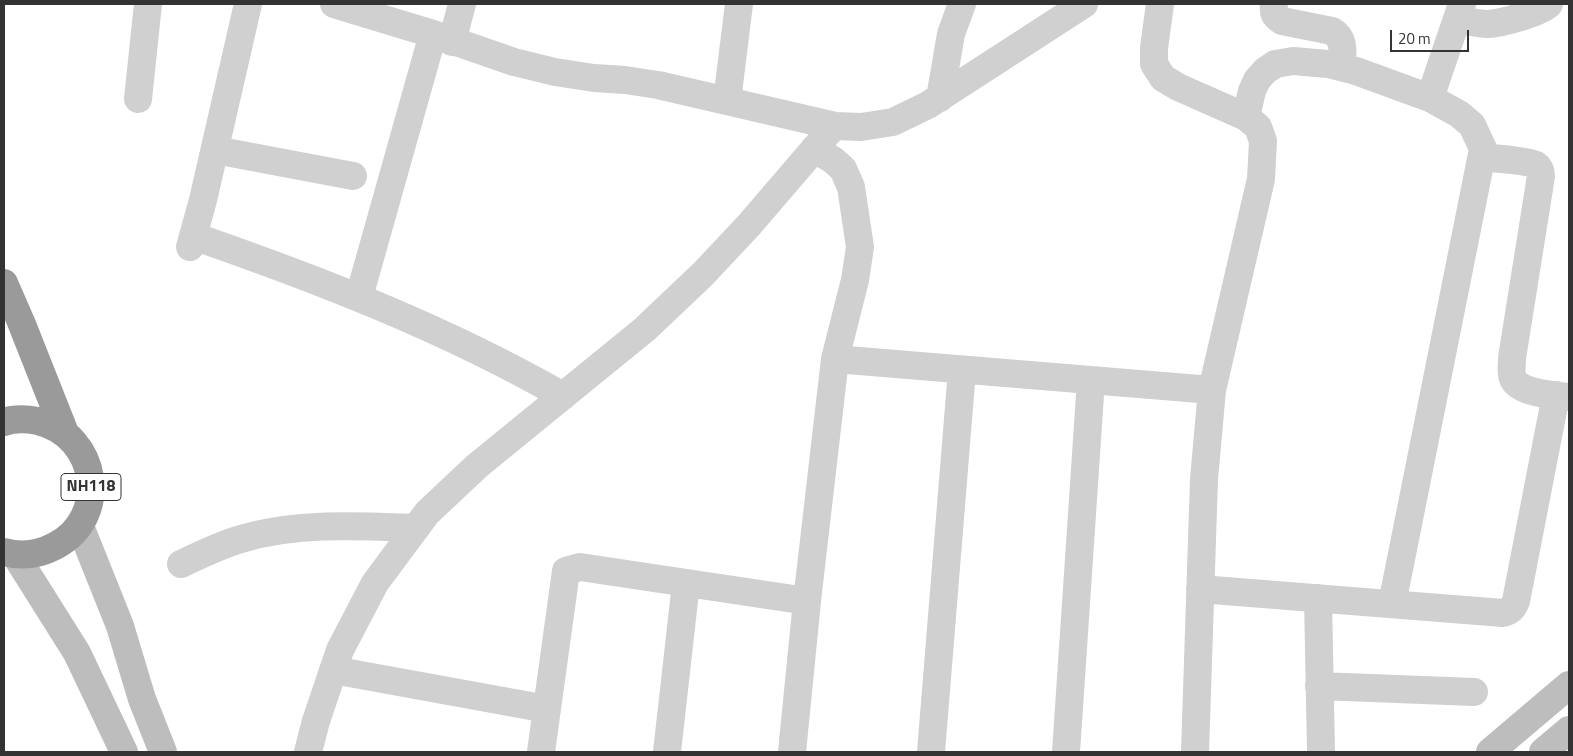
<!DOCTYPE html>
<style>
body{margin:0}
#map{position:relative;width:1573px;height:756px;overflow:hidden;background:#fff;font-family:"Titillium Web",sans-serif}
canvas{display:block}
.frame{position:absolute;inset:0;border:5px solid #333;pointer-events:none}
.scale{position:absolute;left:1390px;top:30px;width:79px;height:22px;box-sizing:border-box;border:2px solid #333;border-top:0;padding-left:6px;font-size:15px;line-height:18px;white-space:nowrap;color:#333;-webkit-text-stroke:4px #fff;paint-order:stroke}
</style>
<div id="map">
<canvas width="1573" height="756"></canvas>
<div class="frame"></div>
<div class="scale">20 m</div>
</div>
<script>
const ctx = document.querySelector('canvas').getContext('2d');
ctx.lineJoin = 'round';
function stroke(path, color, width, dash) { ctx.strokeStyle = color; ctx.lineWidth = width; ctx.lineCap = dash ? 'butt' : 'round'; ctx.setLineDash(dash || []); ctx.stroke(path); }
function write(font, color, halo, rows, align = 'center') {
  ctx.font = font + ' "Titillium Web",sans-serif'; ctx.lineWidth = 5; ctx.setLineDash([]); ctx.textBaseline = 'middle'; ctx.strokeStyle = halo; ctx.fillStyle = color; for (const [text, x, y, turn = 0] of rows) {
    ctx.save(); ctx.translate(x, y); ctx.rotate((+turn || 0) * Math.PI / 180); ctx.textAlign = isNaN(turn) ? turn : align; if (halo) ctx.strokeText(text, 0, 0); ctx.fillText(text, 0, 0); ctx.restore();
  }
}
stroke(new Path2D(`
 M334 4 433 34 514 62 555 72 594 78 625 80 658 85 835 126 861 127 893 122 928 105 1084 4
 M1160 4 1154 48V64L1163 78 1178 87 1246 117 1258 127 1263 141 1261 179 1212 390 1204 479 1195 752
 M1274 4C1273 13 1274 16 1282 21L1332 31C1346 39 1342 54 1342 67
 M1457 19C1467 21 1478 24 1488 24 1502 23 1540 13 1549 4
 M452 42 462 4
 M940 98 951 34 962 4
 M1430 98 1462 4
 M138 99 148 4
 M727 101 739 4
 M1246 117 1252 91 1257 80 1265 71 1275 64 1293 61 1328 64 1356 71 1430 98 1459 114 1472 125 1486 155 1492 158C1502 159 1529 161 1536 165 1540 168 1541 172 1541 176L1512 358C1512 366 1510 376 1515 382 1526 394 1554 395 1569 397
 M215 150 353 176
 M193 236C320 280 446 329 563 396
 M190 247 203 200 248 4
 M359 297 433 34
 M835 359 1212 390
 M181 564C200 555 220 545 241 539 297 522 359 526 416 528
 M1200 589 1503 613C1511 611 1513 608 1516 601L1556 395
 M1318 598 1321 752
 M1392 604 1483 149
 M333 670 547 709
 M1319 686 1474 692
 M308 752 316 721 340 650 375 583 427 513 477 466 645 329 703 274 749 225 834 126
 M541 752 566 571 580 567 807 601 835 359 855 280 860 247 851 187 843 169 833 160 814 149
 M667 752 686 583
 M792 752 807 601
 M931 752 962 370
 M1066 752 1091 380`), '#d0d0d0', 28);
stroke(new Path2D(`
 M80 526 120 626 142 699 163 752
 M16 556 77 653 124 752
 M1490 752 1569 685
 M1543 752 1569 730`), '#bdbdbd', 28);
stroke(new Path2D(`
 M4 283 21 322 65 433
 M4 422C15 418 27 419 38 421 98 435 111 517 55 546 38 555 22 557 4 552`), '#9a9a9a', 28);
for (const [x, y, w] of [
 [91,487,60]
]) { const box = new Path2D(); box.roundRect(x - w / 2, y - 13.5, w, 27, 4); ctx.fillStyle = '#fff'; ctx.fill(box); stroke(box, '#333', 1); }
write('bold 16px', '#333', null, [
 ["NH118",91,487]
]);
</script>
